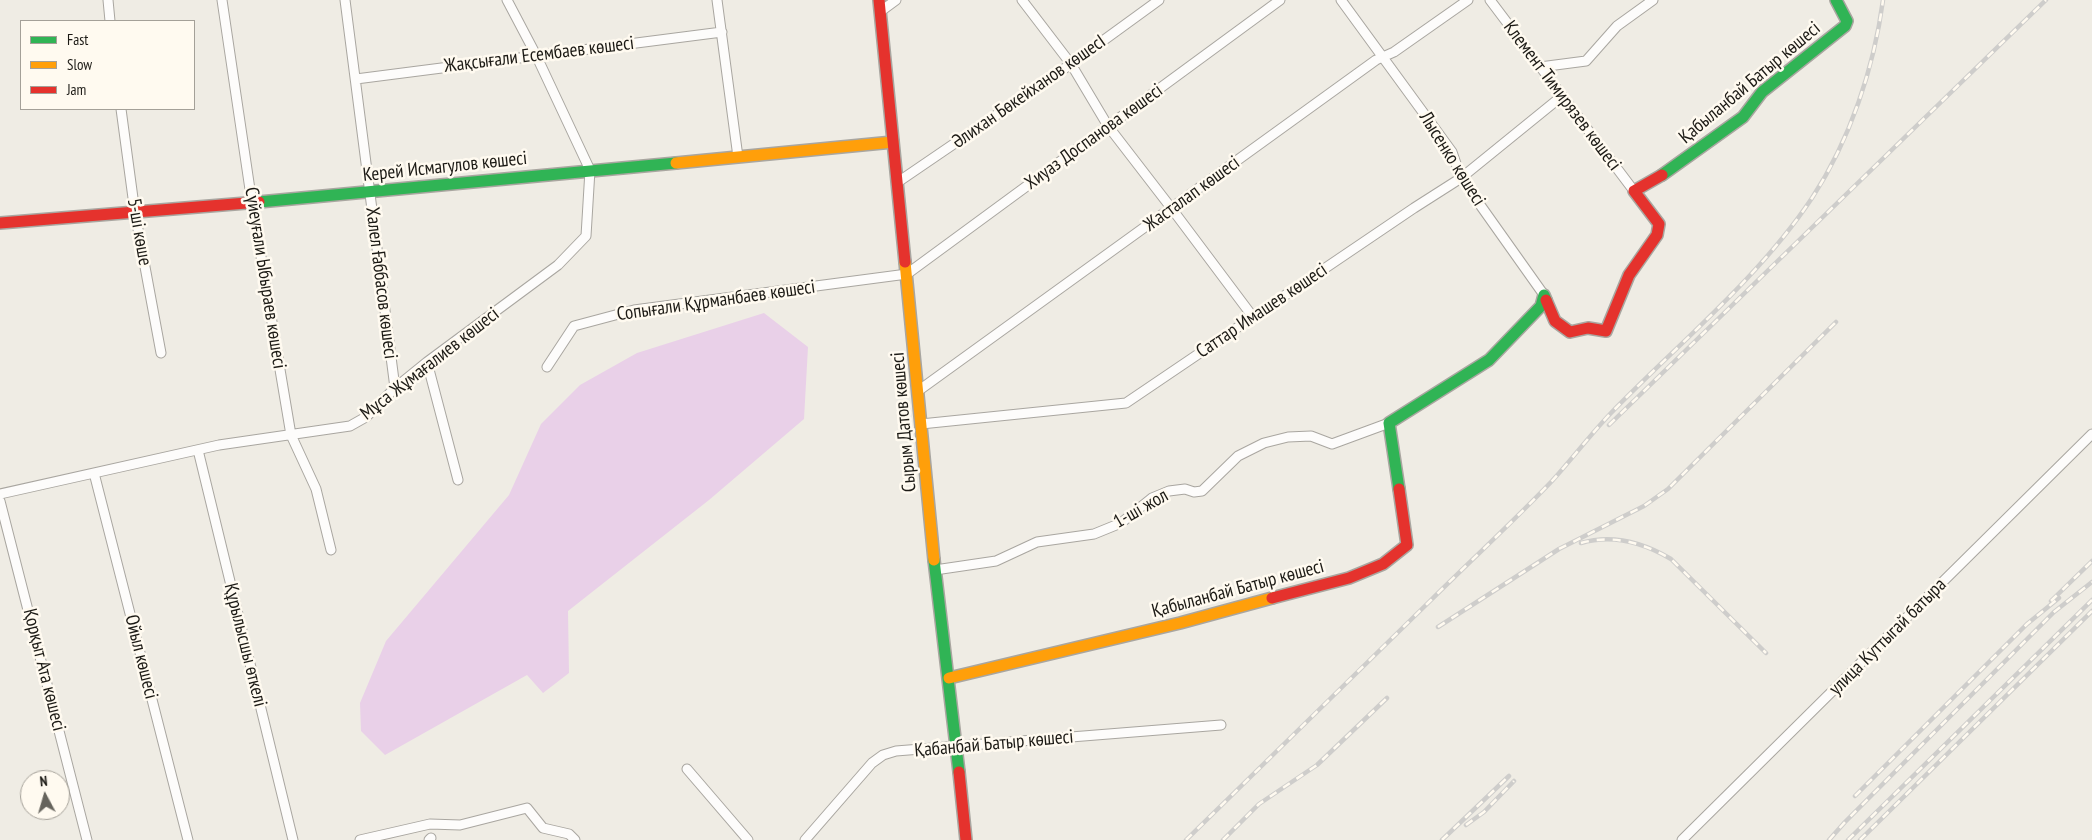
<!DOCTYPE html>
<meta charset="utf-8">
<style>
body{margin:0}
#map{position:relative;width:2092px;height:840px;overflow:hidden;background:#efece4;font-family:"PT Sans Narrow",sans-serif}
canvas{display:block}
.legend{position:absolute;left:20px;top:20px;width:175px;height:90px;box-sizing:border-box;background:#fffaf0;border:1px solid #a4a098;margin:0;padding:6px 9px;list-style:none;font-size:15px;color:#1c1a15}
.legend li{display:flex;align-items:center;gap:10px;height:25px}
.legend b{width:25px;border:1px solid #a4a098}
.north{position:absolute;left:20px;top:770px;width:50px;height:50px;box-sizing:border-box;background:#fffaf0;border:1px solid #a4a098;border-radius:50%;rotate:354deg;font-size:14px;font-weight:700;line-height:20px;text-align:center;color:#1c1a15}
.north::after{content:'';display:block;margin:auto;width:18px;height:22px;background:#66645d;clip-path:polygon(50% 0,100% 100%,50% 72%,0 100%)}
</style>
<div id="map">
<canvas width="2092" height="840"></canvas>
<ul class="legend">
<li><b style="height:6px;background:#30b455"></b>Fast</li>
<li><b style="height:6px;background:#ff9f0a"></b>Slow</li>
<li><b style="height:6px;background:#e5322d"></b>Jam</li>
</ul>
<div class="north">N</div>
</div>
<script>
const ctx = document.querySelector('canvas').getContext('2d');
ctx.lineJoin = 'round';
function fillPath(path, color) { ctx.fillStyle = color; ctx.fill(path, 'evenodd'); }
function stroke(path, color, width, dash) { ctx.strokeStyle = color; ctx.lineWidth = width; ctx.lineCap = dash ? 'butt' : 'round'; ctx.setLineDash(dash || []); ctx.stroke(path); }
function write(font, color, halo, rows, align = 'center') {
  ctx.font = font + ' "PT Sans Narrow",sans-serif'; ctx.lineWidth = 5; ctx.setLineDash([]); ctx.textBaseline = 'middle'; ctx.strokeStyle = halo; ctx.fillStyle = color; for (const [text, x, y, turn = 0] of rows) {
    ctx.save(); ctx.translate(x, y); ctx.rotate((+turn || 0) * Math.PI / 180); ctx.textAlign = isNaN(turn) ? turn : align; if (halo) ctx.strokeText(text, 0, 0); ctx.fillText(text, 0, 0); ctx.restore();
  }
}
fillPath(new Path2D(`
 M764 313 808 347 804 419 709 500 568 611 569 673 543 693 527 675 385 755 361 731 360 703 386 641 509 495 541 424 580 385 637 353Z`), '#e9d0e8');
const street = new Path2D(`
 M108 0 110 21
 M222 0 252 203 291 435 316 489 331 550
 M345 0 395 388
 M717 0 738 157
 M1022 0 1071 64 1108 126 1172 209 1253 317
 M1341 0 1452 152 1461 178 1544 295
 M1490 0 1634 191
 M881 11 896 0
 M1540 67 1586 61 1617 26 1653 0
 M356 79 722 32
 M121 109 135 213 161 353
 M898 182 1071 64 1159 0
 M427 362 458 480
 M547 367 574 326 634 310 907 274 1280 0
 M918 391 1376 60 1394 52 1468 0
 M921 424 1126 403 1414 208 1461 178 1562 96
 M198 450 293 840
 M94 473 188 840
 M0 494 219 445 350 426 366 417 395 388 427 362 558 265 586 236 590 170 536 55 507 0
 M0 501 87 840
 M935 570 996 561 1037 542 1094 534 1121 523 1152 498 1169 491 1185 489 1194 492 1202 491 1238 456 1264 443 1288 437 1311 436 1332 444 1389 423
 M687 769 748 840
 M360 840 430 824 460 825 527 808 543 828 569 834 575 840
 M429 840 431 838
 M805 840 872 763 883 755 896 751 1221 725
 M1682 840 2092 434`);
const fast = new Path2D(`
 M1662 175 1743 117 1762 92 1845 26 1847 21 1836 0
 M259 202 676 163
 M1399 489 1389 423 1489 360 1541 306 1544 295 1546 300
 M934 560 959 772`);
const slow = new Path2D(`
 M676 163 893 142
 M905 262 934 560
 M949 678 1180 623 1272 598`);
const jam = new Path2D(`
 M879 0 905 262
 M0 223 259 202
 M1546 300 1555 321 1570 332 1588 328 1606 331 1629 275 1657 235 1659 224 1634 191 1662 175
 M1272 598 1349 578 1383 564 1407 545 1399 489
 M959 772 966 840`);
stroke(street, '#a9a6a0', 11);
stroke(fast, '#a9a6a0', 14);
stroke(slow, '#a9a6a0', 14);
stroke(jam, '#a9a6a0', 14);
stroke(street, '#fdfcfb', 9);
stroke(fast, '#30b455', 11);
stroke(slow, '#ff9f0a', 11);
stroke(jam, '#e5322d', 11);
const rail = new Path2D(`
 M1609 425 2046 0
 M1581 543C1612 534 1644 543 1671 559L1766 653
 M2051 601 2092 561
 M1438 627 1559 549 1644 506 1668 489 1836 322
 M1855 796 2027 624 2059 598
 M1466 825 1484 812 1514 781
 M1186 840C1267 761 1348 681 1429 602 1470 561 1513 522 1552 481 1572 459 1590 435 1611 413 1678 344 1759 278 1812 198 1850 140 1874 68 1883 0
 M1223 840 1259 804 1317 765 1387 698
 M1442 840 1509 776
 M1829 840 1845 822 2054 612 2092 582
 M1848 840 2092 600
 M1860 840 2092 611`);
stroke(rail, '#cecdcb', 4.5);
stroke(rail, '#fffaf0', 2.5, [8]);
write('19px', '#1c1a15', '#fffaf0', [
 ["Жақсығали Есембаев көшесi",539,55,-7],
 ["Қабыланбай Батыр көшесі",1750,83,-40],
 ["Әлихан Бөкейханов көшесI",1029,92,-35],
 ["Клемент Тимирязев көшесі",1562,96,53],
 ["Хиуаз Доспанова көшесі",1094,137,-36],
 ["Лысенко көшесі",1452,159,58],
 ["Керей Исмагулов көшесі",445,167,-6],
 ["Жасталап көшесі",1192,194,-36],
 ["5-шi көше",139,232,80],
 ["Сүйеуғали Ыбыраев көшесi",265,278,81],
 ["Халел Ғаббасов көшесі",381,283,83],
 ["Сопығали Құрманбаев көшесі",716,301,-8],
 ["Саттар Имашев көшесі",1262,311,-34],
 ["Мұса Жұмағалиев көшесі",430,364,-38],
 ["Сырым Датов көшесі",904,422,-95],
 ["1-ші жол",1141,509,-30],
 ["Қабыланбай Батыр көшесі",1238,589,-15],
 ["улица Куттыгай батыра",1888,637,-45],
 ["Құрылысшы өткелі",245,645,76],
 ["Ойыл көшесі",141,657,76],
 ["Қорқыт Ата көшесi",44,670,76],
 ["Қабанбай Батыр көшесі",994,744,-5]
]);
</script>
